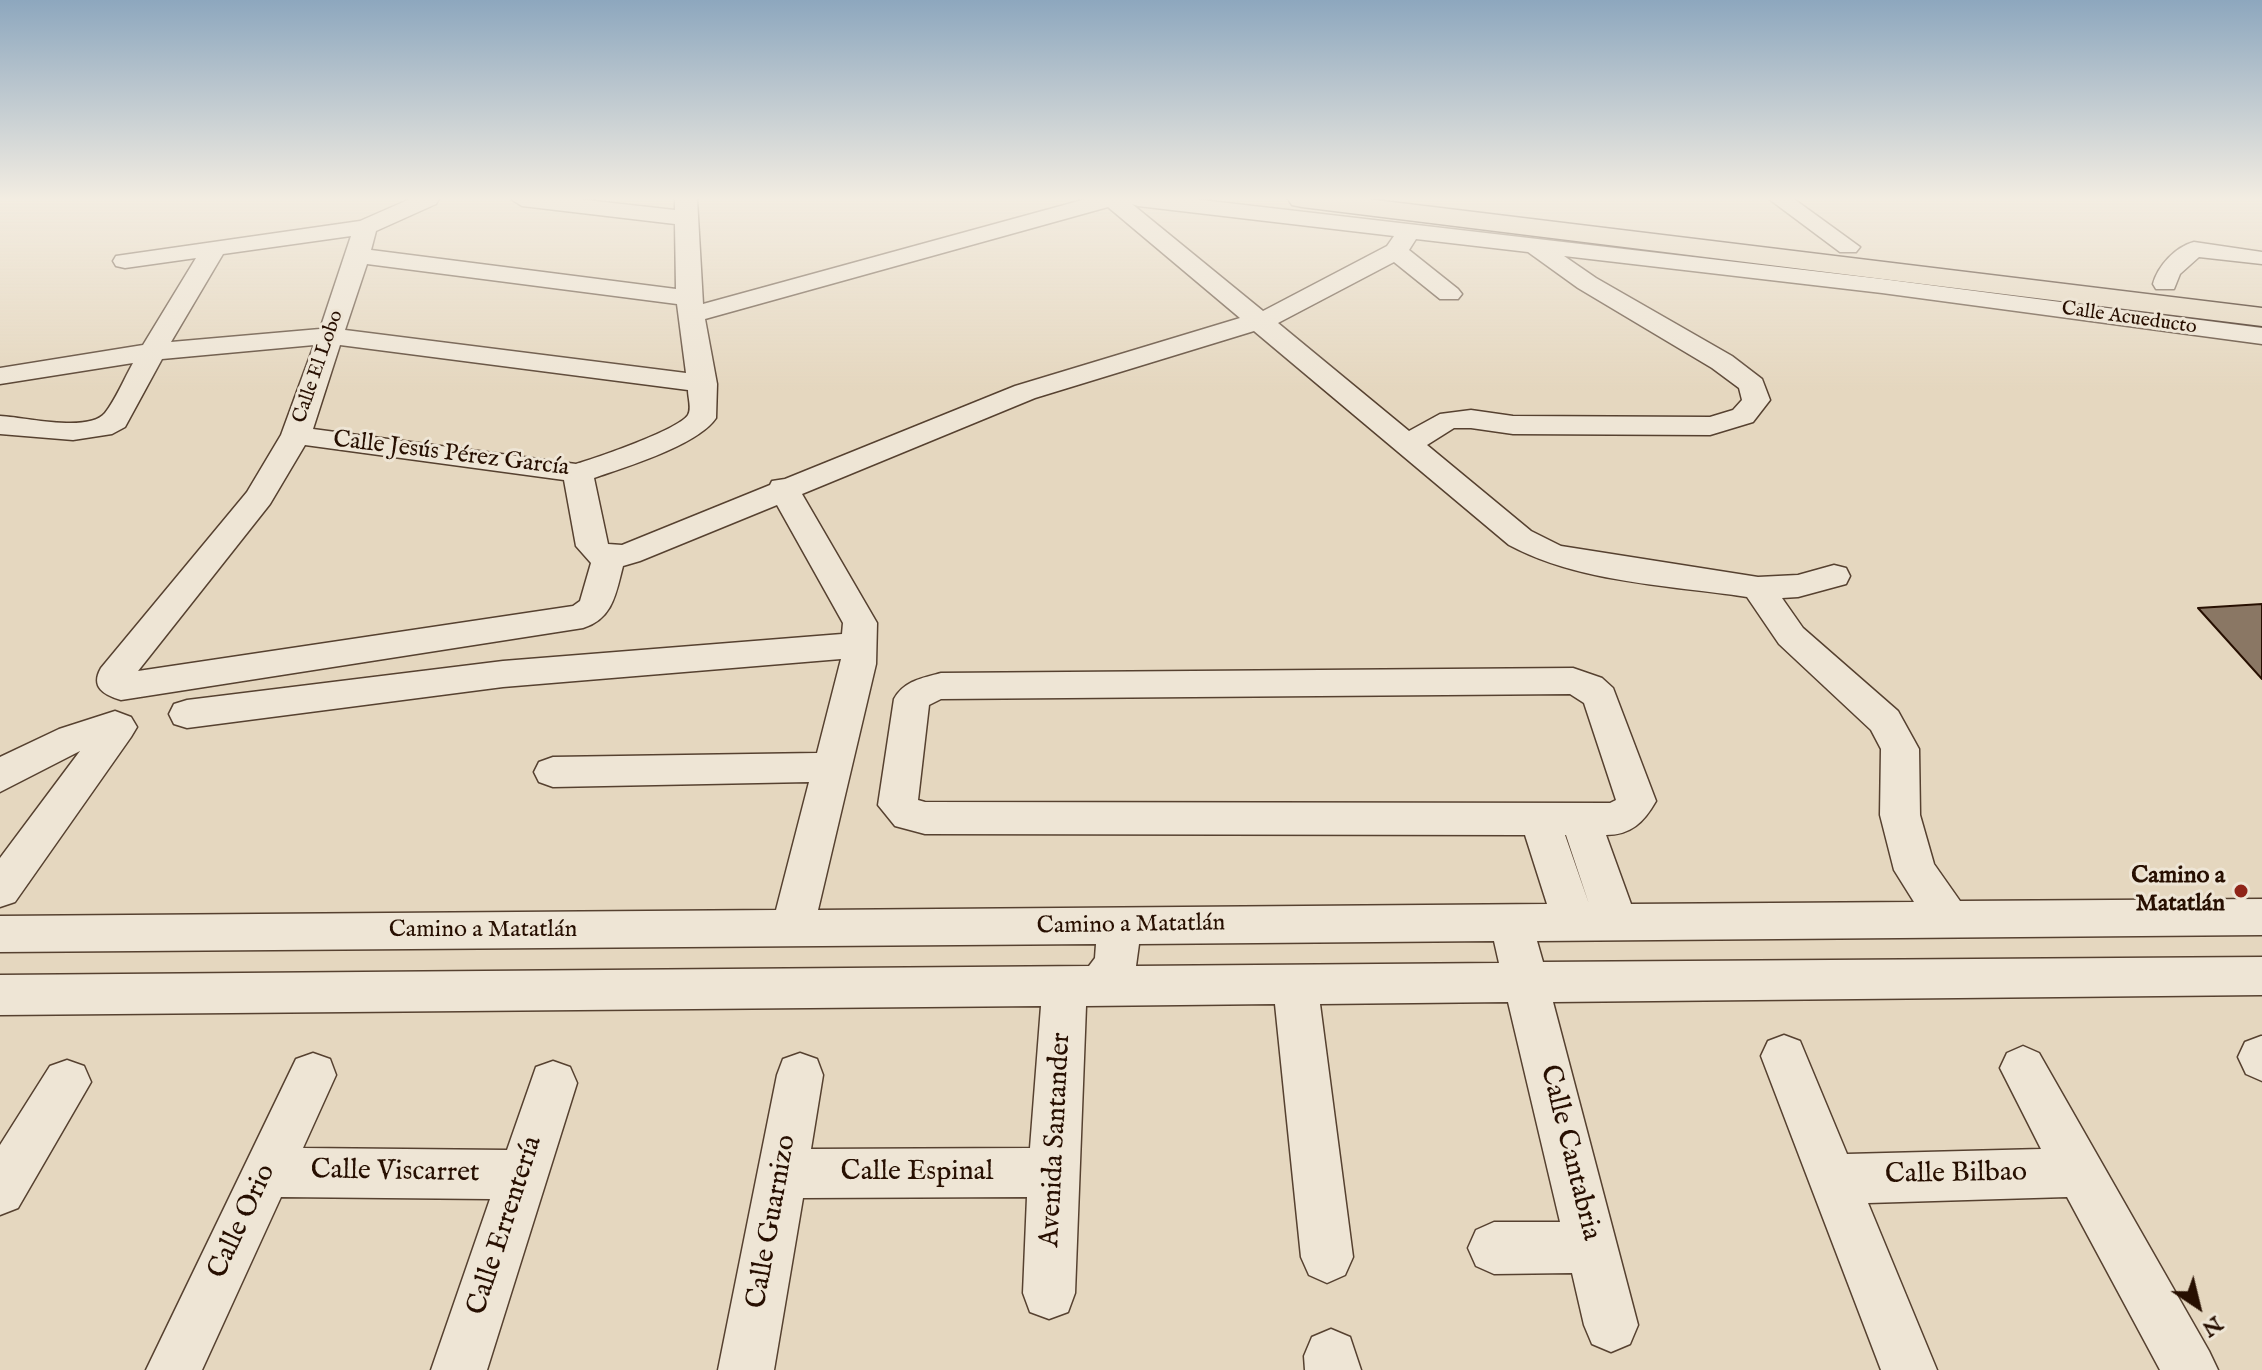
<!DOCTYPE html>
<meta charset="utf-8">
<style>
body{margin:0}
#map{position:relative;width:2262px;height:1370px;overflow:hidden;background:#e5d7bf;font-family:"IM FELL English",serif}
canvas{display:block}
.north{position:absolute;left:2158px;top:1266px;width:80px;height:80px;-webkit-text-stroke:6px #eee5d5;paint-order:stroke;rotate:145deg;font-size:22px;font-weight:700;line-height:32px;text-align:center;color:#270f01}
.north::after{content:'';display:block;margin:auto;width:28px;height:36px;background:#270f01;clip-path:polygon(50% 0,100% 100%,50% 72%,0 100%)}
</style>
<div id="map">
<canvas width="2262" height="1370"></canvas>
<div class="north">N</div>
</div>
<script>
const ctx = document.querySelector('canvas').getContext('2d');
ctx.lineJoin = 'round';
function fillPath(path, color) { ctx.fillStyle = color; ctx.fill(path, 'evenodd'); }
function stroke(path, color, width, dash) { ctx.strokeStyle = color; ctx.lineWidth = width; ctx.lineCap = dash ? 'butt' : 'round'; ctx.setLineDash(dash || []); ctx.stroke(path); }
function write(font, color, halo, rows, align = 'center') {
  ctx.font = font + ' "IM FELL English",serif'; ctx.lineWidth = 6; ctx.setLineDash([]); ctx.textBaseline = 'middle'; ctx.strokeStyle = halo; ctx.fillStyle = color; for (const [text, x, y, turn = 0] of rows) {
    ctx.save(); ctx.translate(x, y); ctx.rotate((+turn || 0) * Math.PI / 180); ctx.textAlign = isNaN(turn) ? turn : align; if (halo) ctx.strokeText(text, 0, 0); ctx.fillText(text, 0, 0); ctx.restore();
  }
}
const building = new Path2D(`
 M2262 604V679L2198 608Z`);
fillPath(building, '#8a7764');
stroke(building, '#270f01', 2);
const minor = new Path2D(`
 M410 199H439L436 204 376 231 371 250 676 289 675 224 522 206 511 199H577L675 210V199H697L703 304 1086 199H1193L1882 279 2262 328V344L1882 293 1564 256 1596 278 1732 356 1762 379 1770 400 1753 422 1710 435 1513 434 1471 428H1454L1427 445 1531 531 1561 546 1758 577 1798 575 1834 565 1846 568 1850 576 1846 584 1798 597 1782 598 1803 628 1898 711 1919 749 1920 815 1934 864 1960 901 2262 899V935L1537 941 1543 962 2262 957V995L1553 1002 1638 1325 1630 1344 1611 1352 1592 1344 1584 1325 1572 1273 1494 1274 1476 1266 1468 1248 1476 1230 1494 1222H1560L1508 1002 1320 1004 1353 1257 1345 1275 1327 1283 1309 1275 1301 1257 1275 1004 1086 1006 1075 1293 1068 1312 1049 1319 1030 1312 1023 1293 1027 1197 803 1198 774 1370H718L777 1075 783 1059 800 1053 817 1059 823 1075 811 1149 1030 1148 1041 1006 0 1015V975L1089 966 1095 958 1096 944 0 952V916L776 910 809 782 553 787 539 782 534 772 539 762 553 757 817 753 841 659 503 687 187 728 174 724 169 714 174 704 187 700 503 661 842 634 843 623 777 505 640 561 623 566C616 593 613 619 583 628L121 700C104 695 90 687 101 668L247 492 281 435 314 345 162 359 125 427 112 434 73 440 0 434V416C24 417 89 433 105 413 116 399 124 379 133 363L0 384V368L143 345 196 258 125 268 116 266 113 261 116 256 360 221ZM1132 204 1138 206 1394 236 1387 246 1263 311ZM1108 207 1240 318 1015 386 785 479 772 481 770 485 622 545 608 544 594 478C626 467 698 445 716 418L717 384 705 319ZM351 236 320 329 171 342 223 254ZM1416 239 1528 252 1578 288 1712 368 1739 388 1742 400 1733 410 1710 417 1513 416 1471 410 1440 414 1409 431 1278 323 1394 262 1440 299H1458L1462 294 1458 289 1409 250ZM367 264 677 304 686 373 345 330ZM1254 331 1509 545C1580 583 1668 585 1747 597L1779 644 1871 730 1881 749 1880 815 1894 870 1914 902 1631 904 1606 835C1631 835 1644 822 1656 801L1613 688 1602 678 1573 668 941 673C922 678 904 681 894 699L878 805 895 826 925 834 1525 835 1547 904 818 910 876 664 877 623 802 494 1035 398ZM340 345 688 390C688 398 692 409 688 415 678 430 596 458 576 464L313 429ZM305 445 564 480 576 546 591 563 580 601 573 606 138 671 270 504ZM1570 694 1584 703 1616 800 1610 803 925 802 918 800 929 705 941 699ZM1565 835H1566L1589 904ZM1494 941 1499 963 1136 966 1139 944Z
 M1769 199H1794L1860 247 1856 252H1840Z
 M2194 242 2262 252V264L2199 257 2180 274 2174 289H2156L2153 284C2158 266 2175 247 2194 242Z
 M115 711 131 717 137 727 131 737 15 902 0 907V858L80 751 0 792V757L59 729Z
 M1784 1035 1800 1041 1847 1154 2041 1149 2000 1068 2007 1053 2023 1046 2039 1053 2209 1351 2218 1370H2160L2067 1197 1868 1203 1937 1370H1881L1761 1056 1768 1041Z
 M2261 1036H2262V1081L2246 1074 2238 1057 2245 1042Z
 M313 1053 330 1059 336 1075 303 1148 507 1150 536 1067 553 1061 570 1067 577 1083 487 1370H431L490 1199 281 1197 202 1370H146L296 1059Z
 M67 1060 84 1066 91 1082 18 1208 0 1215V1145L50 1066Z
 M1331 1329 1350 1337 1361 1370H1305L1304 1356 1312 1337Z`);
const highway = new Path2D(`
 M1288 199H1367L2262 308V326L1302 207 1292 205Z`);
stroke(minor, '#564130', 3);
stroke(highway, '#270f01', 3);
fillPath(minor, '#eee5d5');
fillPath(highway, '#e5d7bf');
const sky = ctx.createLinearGradient(0, 0, 0, 390);
sky.addColorStop(0, '#8da7be');
sky.addColorStop(0.51, '#f3ede2');
sky.addColorStop(1, '#f3ede200');
ctx.fillStyle = sky;
ctx.fillRect(0, 0, 2262, 390);
for (const [x, y, r, color] of [
 [2241,891,8,"#8f2418"]
]) { const dot = new Path2D(); dot.arc(x, y, r, 0, 2 * Math.PI); ctx.fillStyle = color; ctx.fill(dot); stroke(dot, '#eee5d5', 3); }
write('20px', '#270f01', '#eee5d5', [
 ["Calle Acueducto",2129,319,8],
 ["Calle El Lobo",319,367,-71]
]);
write('24px', '#270f01', '#eee5d5', [
 ["Calle Jesús Pérez García",451,455,7],
 ["Camino a Matatlán",1131,926,-1],
 ["Camino a Matatlán",483,931]
]);
write('bold 24px', '#270f01', '#eee5d5', [
 ["Camino a",2225,877],
 ["Matatlán",2225,905]
], 'right');
write('28px', '#270f01', '#eee5d5', [
 ["Avenida Santander",1057,1140,-87],
 ["Calle Cantabria",1569,1153,76],
 ["Calle Viscarret",395,1173,1],
 ["Calle Espinal",917,1173],
 ["Calle Bilbao",1956,1175,-1],
 ["Calle Orio",243,1222,-65],
 ["Calle Guarnizo",773,1222,-80],
 ["Calle Errentería",506,1226,-72]
]);
</script>
